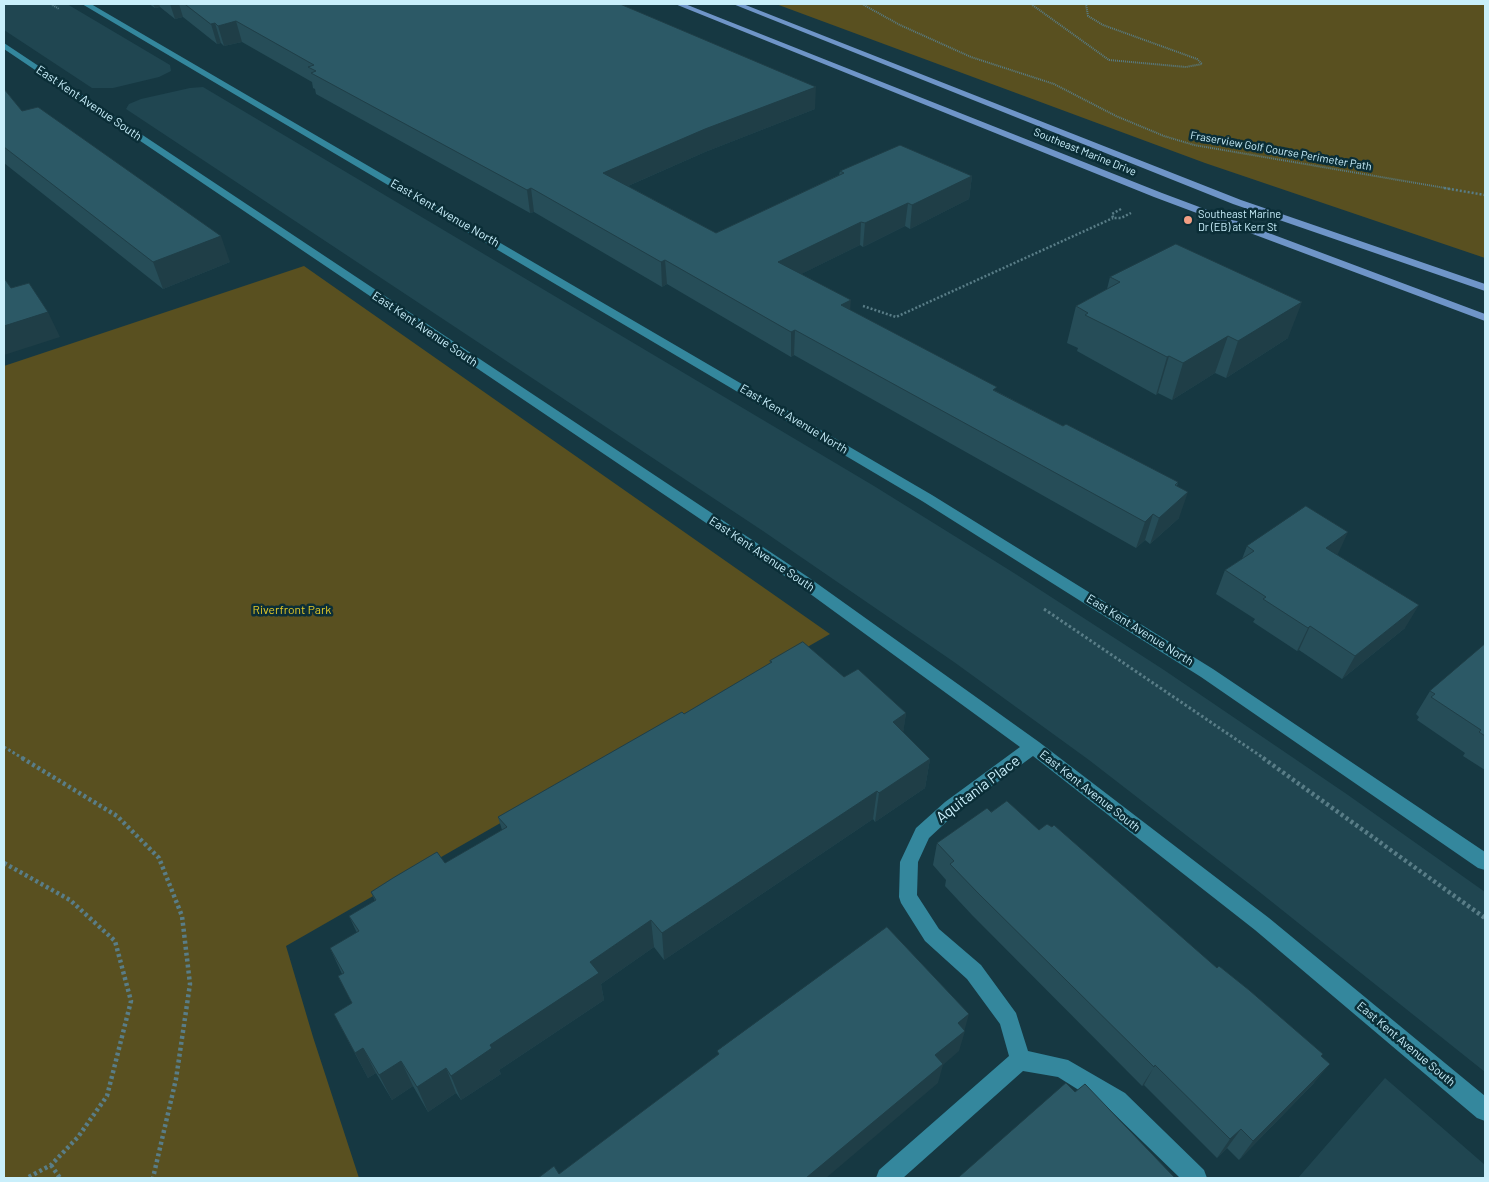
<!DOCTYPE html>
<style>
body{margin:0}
#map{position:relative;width:1489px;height:1182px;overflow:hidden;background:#163842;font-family:Barlow,sans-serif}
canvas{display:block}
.frame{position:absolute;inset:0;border:5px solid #c9effb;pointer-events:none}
</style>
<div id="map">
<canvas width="1489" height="1182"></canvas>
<div class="frame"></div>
</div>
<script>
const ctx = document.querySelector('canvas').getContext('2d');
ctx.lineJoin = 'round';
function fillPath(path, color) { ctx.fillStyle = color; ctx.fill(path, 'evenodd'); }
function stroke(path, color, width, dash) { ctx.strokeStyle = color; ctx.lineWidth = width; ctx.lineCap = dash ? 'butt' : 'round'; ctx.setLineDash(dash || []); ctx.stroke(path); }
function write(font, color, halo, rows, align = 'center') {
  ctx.font = font + ' Barlow,sans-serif'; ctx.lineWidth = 5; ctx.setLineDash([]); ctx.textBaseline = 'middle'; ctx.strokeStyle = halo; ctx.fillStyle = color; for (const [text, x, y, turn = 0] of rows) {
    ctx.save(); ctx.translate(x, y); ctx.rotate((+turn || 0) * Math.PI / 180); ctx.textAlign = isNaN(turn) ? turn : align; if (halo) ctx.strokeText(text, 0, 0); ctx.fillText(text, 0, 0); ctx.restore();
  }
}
fillPath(new Path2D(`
 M4 4H67L170 65 171 71 159 77 113 88H92L4 30Z
 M203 87 874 486 1014 573 1164 670 1348 795 1485 892V1072L1257 890 1089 760 954 662 763 531 126 109 129 104 141 99 190 88Z
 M1385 1078 1485 1165V1178H1298Z`), '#204651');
fillPath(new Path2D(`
 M776 4H1485V258L1205 163Z
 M304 266 830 634 286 946 313 1037 359 1178H4V366Z`), '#595020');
stroke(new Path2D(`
 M51 4 59 9
 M862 4 900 25 971 57 1054 84 1116 116 1164 136 1194 145 1451 189
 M1031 4 1109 60 1186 67 1202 64 1197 59 1103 25 1088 16 1086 4`), '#597d87', 2, [1, 1]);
stroke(new Path2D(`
 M1444 188 1485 195
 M1121 209 1112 214 1113 218H1121L1131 213
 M863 306 896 317 1113 218`), '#597d87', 2.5, [2, 2]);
stroke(new Path2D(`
 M1044 609 1265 759
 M4 747 24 759`), '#597d87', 3, [2.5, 2.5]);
stroke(new Path2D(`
 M22 758 117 816 159 858 182 916 190 984 176 1079 153 1178
 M1263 758 1485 918
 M4 863 70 900 115 941 131 1001 107 1096 78 1137 51 1165 27 1178
 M51 1165 60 1178`), '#597d87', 4.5, [3, 3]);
fillPath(new Path2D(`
 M82 4H91L932 495 1213 669 1485 852V870L1478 868 1201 677 922 501Z
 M4 43 808 577 1039 742 1269 918 1485 1096V1121L1477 1118 1255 930 1033 756 957 812 929 838 918 862 917 895 939 929 981 965 1016 1013 1028 1051 1068 1060 1125 1093 1204 1170 1207 1178H1180L1109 1109 1058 1077 1023 1071 903 1178H876L879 1170 1009 1056 1000 1024 967 979 925 941 901 903 899 897 900 862 916 828 945 802 1020 747 798 585 4 49Z`), '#34879d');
fillPath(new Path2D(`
 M675 4H685L1162 193 1485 314V321L1154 197Z
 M733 4H743L1241 200 1485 284V291L1233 204Z`), '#6f95c8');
fillPath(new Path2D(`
 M149 4H620L815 109 705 152 628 186 716 233 839 175 840 171 972 176 969 199 910 229 905 226 863 247 860 245 801 274 850 310 996 391 1063 426 1178 482 1177 486 1179 518 1150 544 1145 540 1136 548 794 355 791 357 667 284 662 287 534 212 530 213 316 94 315 89 313 88 312 82 242 42 224 46 221 43 217 44 183 17 175 19 160 7 155 8Z
 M4 89 22 111 230 262 163 289 4 163Z
 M1110 277 1288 338 1226 378 1215 373 1172 400 1158 393 1156 395 1077 351 1078 348 1067 343 1076 306 1107 289Z
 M1247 546 1337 555 1405 628 1342 679 1299 650 1297 651 1253 622 1255 619 1216 594 1225 570 1242 559Z
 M1485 644V770L1463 756 1465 753 1417 720 1419 717 1416 714 1430 691Z
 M770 661 844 677 906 713 903 732 930 759 925 788 875 822 873 819 664 960 654 947 601 984 604 1000 499 1070 501 1074 461 1100 456 1093 428 1112 413 1086 392 1100 376 1073 368 1078 334 1014 352 1003 338 976 342 974 330 948 357 933 349 916 375 901 371 892 445 863 502 830 498 817 684 714 770 664Z
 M991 812 1039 830 1217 968 1321 1056 1314 1083 1239 1160 1227 1148 1217 1158 1144 1085 1142 1086 972 915 945 886 946 880 933 865 937 843Z`), '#264d58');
fillPath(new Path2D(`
 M153 4H159L160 7 155 8Z
 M170 4H179L183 17 175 19Z
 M236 21 242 42 224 46 218 26Z
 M215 23 221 43 217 44 211 24Z
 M816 87 815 109 705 152 605 196 603 173 705 129Z
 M972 176 969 199 910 229 912 205Z
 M531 188 534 212 530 213 527 190Z
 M908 203 905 226 863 247 865 223Z
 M861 222 860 245 777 286 778 262Z
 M221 236 230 262 163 289 153 262Z
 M665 260 667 284 662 287 661 262Z
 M851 300 849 325 841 305Z
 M1302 302 1288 338 1226 378 1238 341Z
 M48 312 60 337 4 355V326Z
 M795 330 794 355 791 357V332Z
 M1228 336 1215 373 1172 400 1183 363Z
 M1169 356 1158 393 1156 395 1167 357Z
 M1188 492 1179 518 1150 544 1159 518Z
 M1153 514 1145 540 1136 548 1145 522Z
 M1348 532 1337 556 1326 548Z
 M1419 605 1405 628 1342 679 1355 656Z
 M1310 626 1299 650 1297 651 1308 628Z
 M906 713 902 742 893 722Z
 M930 759 925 788 875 822 879 793Z
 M877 791 873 819 664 960 662 933Z
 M651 920 654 947 601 984 604 1000 499 1070 501 1074 461 1100 451 1076 490 1045 590 962Z
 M969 1014 964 1032 965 1031 959 1051 943 1065 938 1083 826 1178H806L935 1055 958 1023Z
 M363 1048 376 1073 368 1078 355 1053Z
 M401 1061 413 1086 392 1100 379 1075Z
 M1330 1064 1314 1083 1239 1160 1253 1141Z
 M1155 1065 1144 1085 1142 1086 1154 1067Z
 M446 1068 456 1093 428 1112 417 1087Z
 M1241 1129 1227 1148 1217 1158 1230 1139Z`), '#1f3e47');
const building = new Path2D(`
 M185 4H620L816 87 705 129 603 173 716 233 844 173 840 171 900 145 972 176 912 205 908 203 865 223 861 222 778 262 851 300 841 305 997 387 993 390 1063 426 1066 424 1178 482 1175 485 1188 492 1159 518 1153 514 1145 522 795 330 791 332 665 260 661 262 531 188 527 190 311 73 316 71 308 67 314 65 236 21 218 26 215 23 211 24Z
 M4 89 22 111 38 107 221 236 153 262 4 147Z
 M1176 244 1302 302 1238 341 1228 336 1183 363 1169 356 1167 357 1115 330 1085 315 1088 313 1076 306 1120 282 1110 277Z
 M4 278 11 288 29 283 48 312 4 326Z
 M1306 506 1348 532 1326 548 1419 605 1355 656 1310 626 1308 628 1263 599 1266 597 1225 570 1254 551 1247 546Z
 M803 642 844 677 858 669 906 713 893 722 930 759 879 793 877 791 662 933 651 920 590 962 599 973 490 1045 492 1048 451 1076 446 1068 417 1087 401 1061 379 1075 363 1048 355 1053 334 1014 352 1003 338 976 344 973 330 948 359 931 349 916 376 900 371 892 393 878 437 852 445 863 507 827 498 817 682 712 684 714 772 662 770 661Z
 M1485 644V736L1479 732 1481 730 1431 697 1435 694 1430 691Z
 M1007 801 1039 830 1047 824 1052 827 1054 825 1217 968 1219 966 1249 990 1323 1054 1321 1056 1330 1064 1253 1141 1241 1129 1230 1139 1155 1065 1154 1067 978 893 950 864 954 861 937 843 987 808 991 812Z
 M887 927 969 1014 958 1023 965 1031 935 1055 943 1064 806 1178H538L554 1166 559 1174 719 1054 717 1051Z
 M1066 1083 1075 1092 1085 1084 1175 1178H958Z`);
fillPath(building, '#2c5966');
stroke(building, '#1f3e47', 1);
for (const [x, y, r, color] of [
 [1188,220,5,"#f39f84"]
]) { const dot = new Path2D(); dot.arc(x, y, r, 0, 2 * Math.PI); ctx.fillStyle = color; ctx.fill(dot); stroke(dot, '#0b2e37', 2); }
write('11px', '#c9effb', '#0b2e37', [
 ["Fraserview Golf Course Perimeter Path",1281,151,10],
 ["Southeast Marine Drive",1085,152,22]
]);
write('11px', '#c9effb', '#0b2e37', [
 ["Southeast Marine",1198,214],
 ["Dr (EB) at Kerr St",1198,227]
], 'left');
write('12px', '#c9effb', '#0b2e37', [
 ["East Kent Avenue South",89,103,34],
 ["East Kent Avenue North",445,213,30],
 ["East Kent Avenue South",425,329,34],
 ["East Kent Avenue North",794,419,31],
 ["East Kent Avenue South",762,554,34],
 ["East Kent Avenue North",1140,630,32],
 ["East Kent Avenue South",1090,791,38],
 ["East Kent Avenue South",1406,1044,40]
]);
write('12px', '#e5ca2a', '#0b2e37', [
 ["Riverfront Park",292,610]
]);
write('15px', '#c9effb', '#0b2e37', [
 ["Aquitania Place",978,789,-37]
]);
</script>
